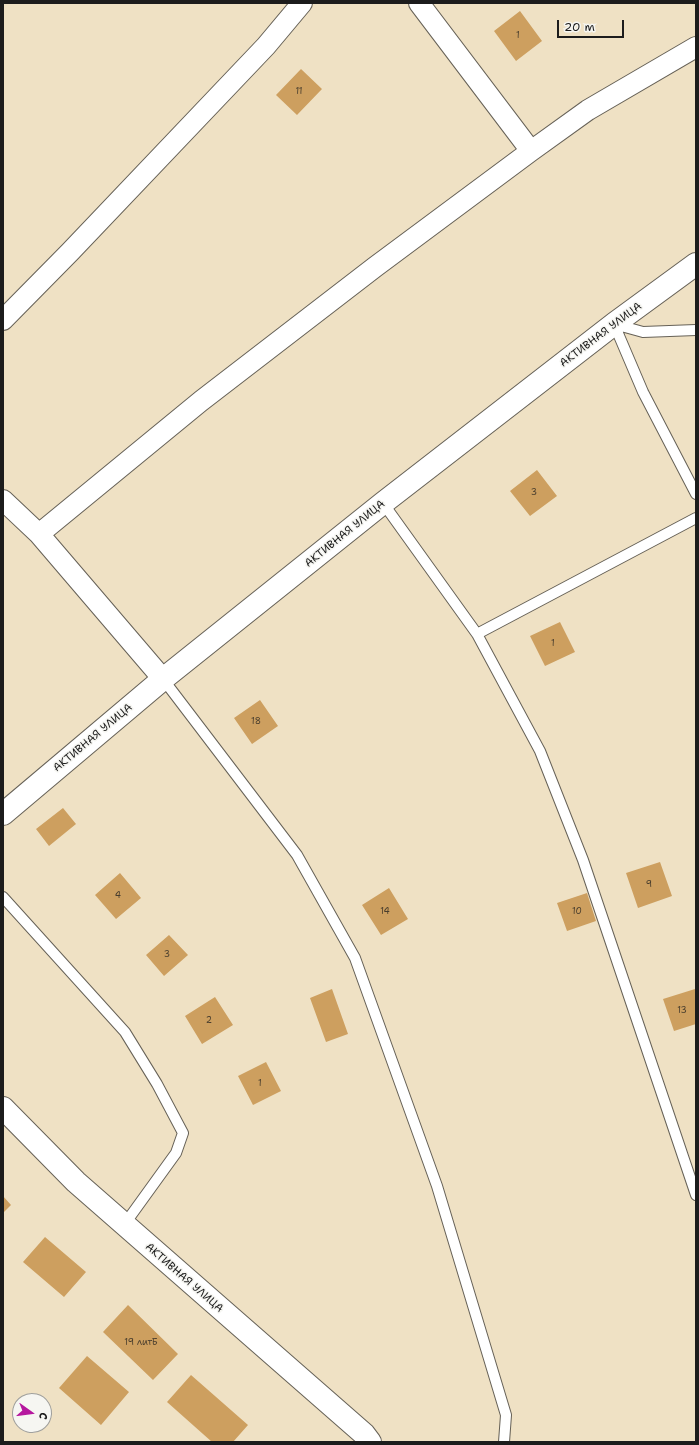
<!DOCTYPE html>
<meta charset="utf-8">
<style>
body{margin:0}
#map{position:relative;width:699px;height:1445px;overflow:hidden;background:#efe1c4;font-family:"Shantell Sans",sans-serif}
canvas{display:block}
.frame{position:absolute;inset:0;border:4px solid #1c1c1c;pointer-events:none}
.north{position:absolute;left:12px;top:1393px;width:40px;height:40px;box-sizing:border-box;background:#f6f6f2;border:1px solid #9f9f9c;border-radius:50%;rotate:104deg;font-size:11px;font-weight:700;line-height:16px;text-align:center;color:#1c1c1c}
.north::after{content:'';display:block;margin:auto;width:14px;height:18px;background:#b5179e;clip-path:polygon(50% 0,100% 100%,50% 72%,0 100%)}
.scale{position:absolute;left:557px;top:20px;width:67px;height:18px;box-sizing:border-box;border:2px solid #1c1c1c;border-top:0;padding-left:5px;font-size:12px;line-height:14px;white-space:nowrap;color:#1c1c1c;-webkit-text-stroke:3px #f6f6f2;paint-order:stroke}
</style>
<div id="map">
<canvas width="699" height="1445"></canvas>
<div class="frame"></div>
<div class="north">С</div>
<div class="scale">20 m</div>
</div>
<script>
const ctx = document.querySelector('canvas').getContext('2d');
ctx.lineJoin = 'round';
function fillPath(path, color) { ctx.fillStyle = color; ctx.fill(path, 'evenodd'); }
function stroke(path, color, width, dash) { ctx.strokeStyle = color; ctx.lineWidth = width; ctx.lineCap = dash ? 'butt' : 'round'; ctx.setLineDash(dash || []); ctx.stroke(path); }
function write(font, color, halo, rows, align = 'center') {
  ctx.font = font + ' "Shantell Sans",sans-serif'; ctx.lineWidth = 3; ctx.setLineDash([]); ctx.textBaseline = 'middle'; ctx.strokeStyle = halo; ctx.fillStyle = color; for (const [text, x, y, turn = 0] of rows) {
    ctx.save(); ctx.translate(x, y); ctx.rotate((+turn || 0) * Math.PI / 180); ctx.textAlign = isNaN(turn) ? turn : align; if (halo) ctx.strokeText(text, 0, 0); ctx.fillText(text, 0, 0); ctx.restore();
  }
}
fillPath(new Path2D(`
 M520 11 542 41 516 61 494 31Z
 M301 69 322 89 297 115 276 95Z
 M537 470 557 496 530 516 510 491Z
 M560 622 575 652 545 666 530 636Z
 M260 700 278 726 252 744 234 718Z
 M63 808 76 824 49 846 36 829Z
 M660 862 672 896 638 908 626 873Z
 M120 873 141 898 116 919 95 895Z
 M389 888 408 919 381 935 362 905Z
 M587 893 596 921 567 931 557 903Z
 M169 935 188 955 164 976 146 955Z
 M332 989 348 1034 326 1042 310 998Z
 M695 989 696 1024 674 1031 663 999Z
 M215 997 233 1025 202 1044 185 1016Z
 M266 1062 281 1091 253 1105 238 1076Z
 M3 1196 11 1205 3 1213Z
 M45 1237 86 1272 64 1297 23 1262Z
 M128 1305 178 1354 153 1380 103 1332Z
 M87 1356 129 1392 101 1425 59 1388Z
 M191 1375 248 1425 233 1442H212L167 1402Z`), '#cd9f5f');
const lane = new Path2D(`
 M614 324 643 392 696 494
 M614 324 643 332 696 330
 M383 503 477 634 540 751 583 860 696 1195
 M477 634 696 518
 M163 679 297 855 355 958 437 1186 506 1415 504 1442
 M3 897 125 1032 157 1084 183 1133 176 1153 124 1225`);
const street = new Path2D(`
 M419 3 531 151
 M3 320 70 252 266 46 302 3
 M3 500 39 534 163 679
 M39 534 201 401 375 267 531 151 588 110 696 47`);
const secondary = new Path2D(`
 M3 814 163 679 383 503 614 324 696 264
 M3 1108 76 1182 364 1434 370 1442`);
stroke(lane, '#666157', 12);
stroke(street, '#666157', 22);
stroke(secondary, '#666157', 24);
stroke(lane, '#fff', 10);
stroke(street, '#fff', 20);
stroke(secondary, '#fff', 22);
write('9px', '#483d2d', null, [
 ["1",518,36],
 ["11",299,92],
 ["3",534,493],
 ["1",553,644],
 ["18",256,722],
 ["9",649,885],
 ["4",118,896],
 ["14",385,912],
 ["10",577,912],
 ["3",167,955],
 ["13",682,1011],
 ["2",209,1021],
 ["1",260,1084],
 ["19 литБ",141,1343]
]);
write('11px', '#1c1c1c', '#f6f6f2', [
 ["АКТИВНАЯ УЛИЦА",601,335,-37],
 ["АКТИВНАЯ УЛИЦА",345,534,-39],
 ["АКТИВНАЯ УЛИЦА",93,738,-40],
 ["АКТИВНАЯ УЛИЦА",184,1278,41]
]);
</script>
